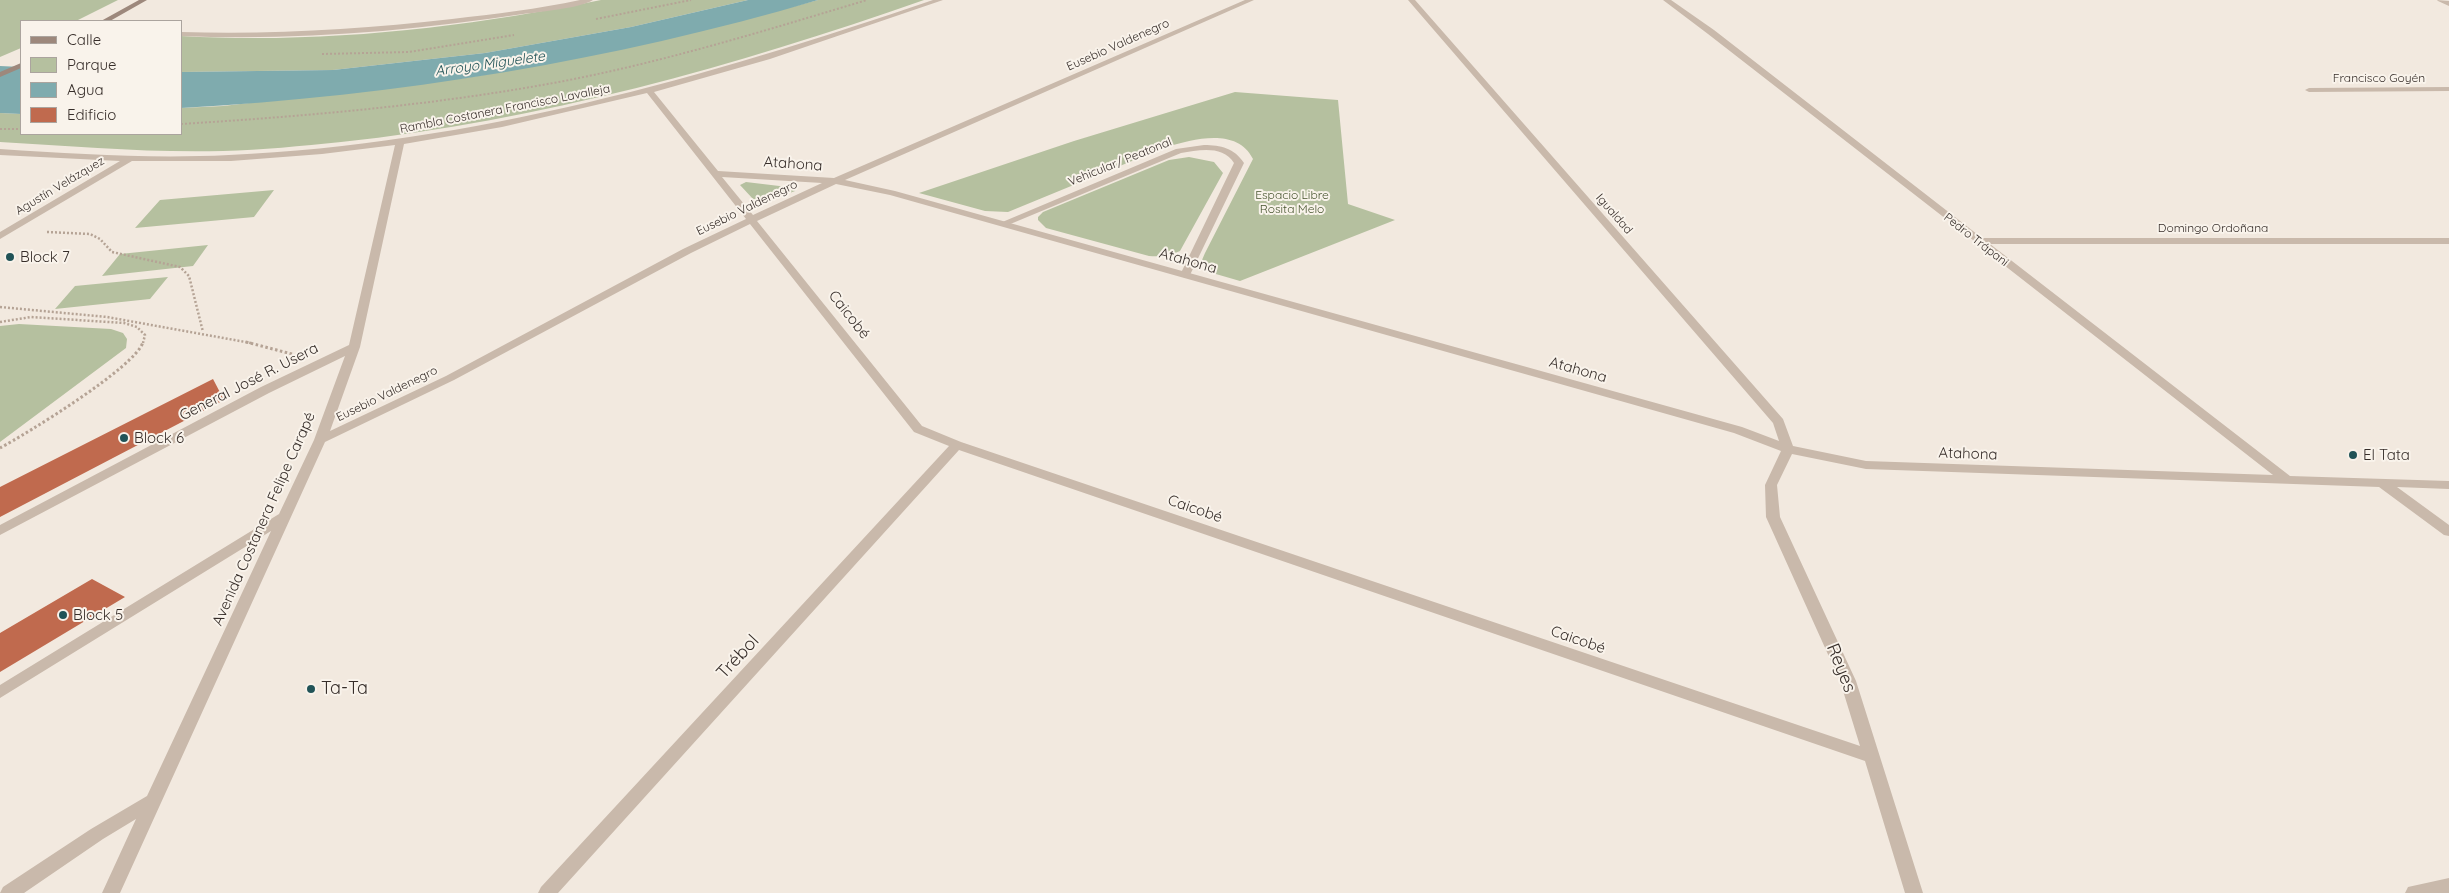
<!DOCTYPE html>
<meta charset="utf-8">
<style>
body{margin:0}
#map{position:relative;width:2449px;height:893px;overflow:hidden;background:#f2e9df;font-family:Quicksand,sans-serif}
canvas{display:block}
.legend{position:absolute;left:20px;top:20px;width:162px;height:115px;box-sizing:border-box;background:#f9f3eb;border:1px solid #aba49e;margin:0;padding:6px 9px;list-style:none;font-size:15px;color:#372e2a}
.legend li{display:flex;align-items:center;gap:10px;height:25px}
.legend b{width:25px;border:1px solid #aba49e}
</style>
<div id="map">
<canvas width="2449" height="893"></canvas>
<ul class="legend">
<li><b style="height:6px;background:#9d887c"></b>Calle</li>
<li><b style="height:14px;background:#b5c09f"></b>Parque</li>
<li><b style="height:14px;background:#7fabae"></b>Agua</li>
<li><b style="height:14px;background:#c06a4e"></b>Edificio</li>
</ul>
</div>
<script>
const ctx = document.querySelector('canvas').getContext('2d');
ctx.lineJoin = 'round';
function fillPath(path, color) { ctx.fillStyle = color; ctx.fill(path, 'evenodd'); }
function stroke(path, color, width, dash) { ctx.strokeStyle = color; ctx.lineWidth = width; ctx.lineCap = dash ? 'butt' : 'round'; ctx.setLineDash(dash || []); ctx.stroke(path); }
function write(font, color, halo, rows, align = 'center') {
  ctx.font = font + ' Quicksand,sans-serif'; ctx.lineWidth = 4; ctx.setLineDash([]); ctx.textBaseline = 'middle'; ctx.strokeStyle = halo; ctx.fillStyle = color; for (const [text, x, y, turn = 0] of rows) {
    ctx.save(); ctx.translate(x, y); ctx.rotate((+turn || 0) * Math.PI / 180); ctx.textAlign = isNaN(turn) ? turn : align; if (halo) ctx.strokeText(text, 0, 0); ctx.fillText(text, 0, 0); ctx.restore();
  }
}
fillPath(new Path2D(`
 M0 0H118L76 21H21V48L0 57Z
 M601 0H748L631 27 485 53 333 70 181 72V36C322 44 463 28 601 0Z
 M818 0H924C736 66 540 121 341 142 301 146 262 150 223 151 148 153 74 146 0 142V113L21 114V134H181V108L223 106 465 78 541 65 716 27Z
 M1235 92 1338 100 1348 204 1395 220 1240 281 1209 272 1202 260 1205 253 1253 159C1237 127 1194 139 1166 147L1008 212 985 211 919 193 1074 141Z
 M1189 157 1214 162 1223 173 1180 251C1169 256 1160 257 1149 256L1046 228 1038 220V217L1043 212 1169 160Z
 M746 182 796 188 795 191C781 197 768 200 753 199L740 185Z
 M274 190 254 217 135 228 160 200Z
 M208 245 193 266 102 276 120 254Z
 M168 277 150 299 55 309 75 286Z
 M19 324 111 329 123 333 127 339 126 348 0 442V326Z`), '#b5c09f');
fillPath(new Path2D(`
 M748 0H818C612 61 396 96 181 108V72L333 70 485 53 631 27Z
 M0 66 21 67V114L0 113Z`), '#7fabae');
fillPath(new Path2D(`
 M213 379 224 400 0 517V487Z
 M92 579 125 597 0 672V633Z`), '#c06a4e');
stroke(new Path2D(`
 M596 19 691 0
 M322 54 409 52 514 35
 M181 124C309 116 437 105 564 81 667 61 767 30 867 0
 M0 129H21`), '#b5a395', 2, [2, 2]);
stroke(new Path2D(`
 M47 232 90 234 100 239 112 252 180 267 189 276 203 332
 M0 307 107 317 251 343
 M0 322 31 317 124 323 137 327 145 335 143 343`), '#b5a395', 2.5, [2, 2]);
stroke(new Path2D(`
 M246 342 292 354
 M0 448C26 434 136 367 143 342`), '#b5a395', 3, [2.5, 2.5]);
fillPath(new Path2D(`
 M1204 145C1221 145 1234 148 1244 163L1189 277 1185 278 1180 275 1234 163C1223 145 1199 150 1181 153L1008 225 1005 226 1000 223 1176 149Z`), '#c9b9ab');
fillPath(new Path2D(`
 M580 0H593C581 8 539 12 523 14 410 31 296 41 181 36V32C272 35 362 29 452 19 495 14 538 9 580 0Z
 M933 0H943L770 59 654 92 718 171 834 178 1245 0H1254L845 180 895 191 1742 427 1779 441 1773 423 1408 0H1415L1783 419 1793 446 1866 461 2273 475 1977 244 1973 243V240L1708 34 1663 0H1671L1714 30 1982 238H2449V244H1990L2290 476 2449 481V489L2397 487 2449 525V536L2444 535 2379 487 1866 469 1792 454 1777 485 1780 517 1856 681 1923 893H1905L1865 761 959 450 558 893H538L541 887 949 446 914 432 750 224 691 253 454 380 325 442 120 893H102L136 819 103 839 24 893H0L3 887 91 829 147 796 271 531 0 698V685L279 514 314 440 345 356 269 393 0 535V525L261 387 349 345 395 145 322 154 231 161H132L0 239V232L120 161 0 155V149C77 154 152 159 229 155 472 144 705 78 933 0ZM647 93 746 219 683 249 446 376 330 431 360 347 404 144 502 127ZM722 177 822 183 753 215ZM836 184 890 195 1734 433 1781 451 1765 485 1766 517 1840 681 1860 746 961 442 922 426 757 221Z
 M2437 0 2449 1V6L2438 1Z
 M2449 87V91L2309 92 2305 90 2309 88Z
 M2449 878V893H2405L2408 887Z`), '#c9b9ab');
fillPath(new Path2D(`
 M139 0H147L110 21H101Z
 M21 63V68L0 77V72Z`), '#9d887c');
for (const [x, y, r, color] of [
 [10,257,5,"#215357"],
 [124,438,5,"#215357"],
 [2353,455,5,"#215357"],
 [63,615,5,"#215357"],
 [311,689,5,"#215357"]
]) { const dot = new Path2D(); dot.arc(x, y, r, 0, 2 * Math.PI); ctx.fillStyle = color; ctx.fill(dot); stroke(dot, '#f9f3eb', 2); }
write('12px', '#372e2a', '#f9f3eb', [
 ["Eusebio Valdenegro",1118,45,-24],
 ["Francisco Goyén",2379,78],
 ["Rambla Costanera Francisco Lavalleja",505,109,-11],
 ["Vehicular/ Peatonal",1120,162,-22],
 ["Agustín Velázquez",60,186,-31],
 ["Eusebio Valdenegro",747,208,-26],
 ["Igualdad",1614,214,49],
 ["Domingo Ordoñana",2213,228],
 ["Pedro Trápani",1976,240,38],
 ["Eusebio Valdenegro",387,394,-26]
]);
write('12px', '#47552f', '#f9f3eb', [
 ["Espacio Libre",1292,195],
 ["Rosita Melo",1292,209]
]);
write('italic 14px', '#215357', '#f9f3eb', [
 ["Arroyo Miguelete",490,64,-8]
]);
write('15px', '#372e2a', '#f9f3eb', [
 ["Atahona",793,164,4],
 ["Atahona",1188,261,16],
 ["Caicobé",849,315,52],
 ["Atahona",1578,370,16],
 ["General José R. Usera",249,382,-27],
 ["Atahona",1968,454,2],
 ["Caicobé",1195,509,19],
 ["Avenida Costanera Felipe Carapé",264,519,-66],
 ["Caicobé",1578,640,19]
]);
write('15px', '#372e2a', '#f9f3eb', [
 ["Block 7",20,257],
 ["Block 6",134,438],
 ["El Tata",2363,455],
 ["Block 5",73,615]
], 'left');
write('18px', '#372e2a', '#f9f3eb', [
 ["Trébol",738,657,-47],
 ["Reyes",1841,668,68]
]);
write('18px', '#372e2a', '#f9f3eb', [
 ["Ta-Ta",321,689]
], 'left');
</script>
